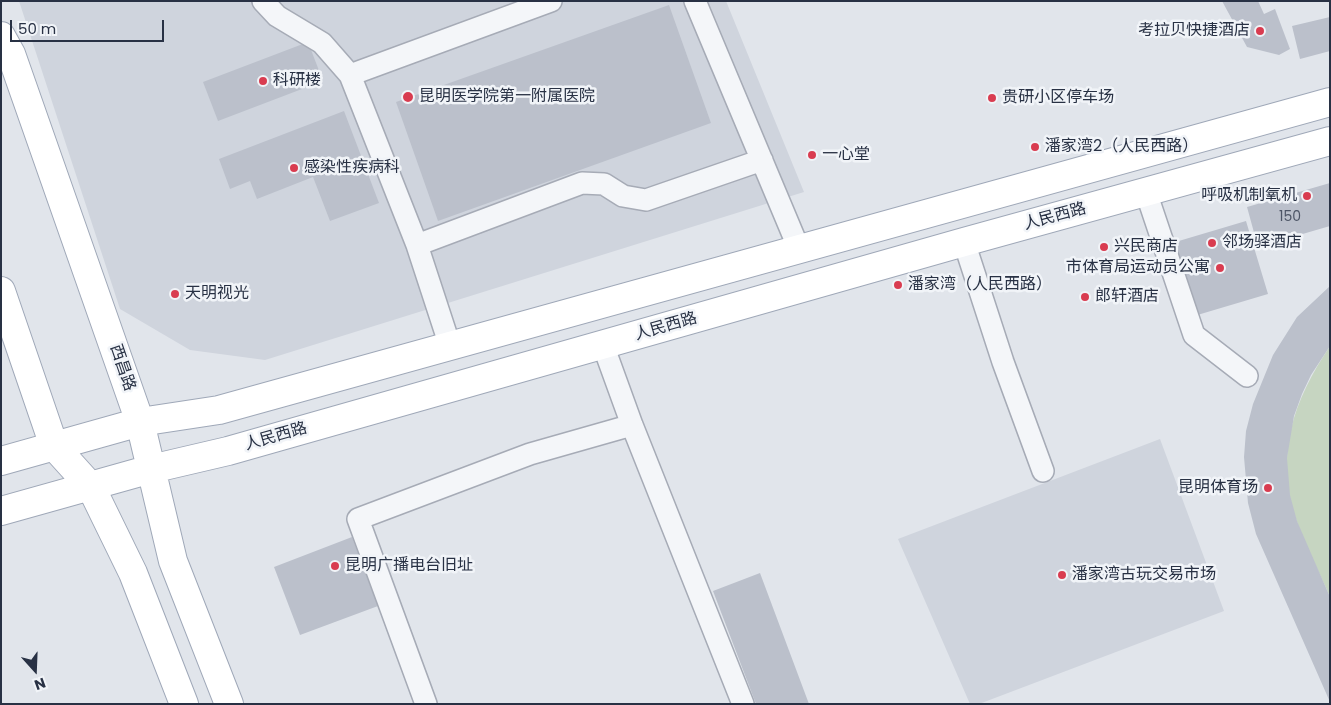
<!DOCTYPE html>
<meta charset="utf-8">
<style>
body{margin:0}
#map{position:relative;width:1331px;height:705px;overflow:hidden;background:#e1e5eb;font-family:Poppins,sans-serif}
canvas{display:block}
.frame{position:absolute;inset:0;border:2px solid #283144;pointer-events:none}
.north{position:absolute;left:10px;top:645px;width:50px;height:50px;-webkit-text-stroke:4px #f1f4f8;paint-order:stroke;rotate:160deg;font-size:14px;font-weight:700;line-height:20px;text-align:center;color:#283144}
.north::after{content:'';display:block;margin:auto;width:18px;height:22px;background:#283144;clip-path:polygon(50% 0,100% 100%,50% 72%,0 100%)}
.scale{position:absolute;left:10px;top:20px;width:154px;height:22px;box-sizing:border-box;border:2px solid #283144;border-top:0;padding-left:6px;font-size:15px;line-height:18px;white-space:nowrap;color:#283144;-webkit-text-stroke:4px #f1f4f8;paint-order:stroke}
</style>
<div id="map">
<canvas width="1331" height="705"></canvas>
<div class="frame"></div>
<div class="north">N</div>
<div class="scale">50 m</div>
</div>
<script>
const ctx = document.querySelector('canvas').getContext('2d');
ctx.lineJoin = 'round';
function fillPath(path, color) { ctx.fillStyle = color; ctx.fill(path, 'evenodd'); }
function stroke(path, color, width, dash) { ctx.strokeStyle = color; ctx.lineWidth = width; ctx.lineCap = dash ? 'butt' : 'round'; ctx.setLineDash(dash || []); ctx.stroke(path); }
function write(font, color, halo, rows, align = 'center') {
  ctx.font = font + ' Poppins,"Noto Sans SC",sans-serif'; ctx.lineWidth = 5; ctx.setLineDash([]); ctx.textBaseline = 'middle'; ctx.strokeStyle = halo; ctx.fillStyle = color; for (const [text, x, y, turn = 0] of rows) {
    ctx.save(); ctx.translate(x, y); ctx.rotate((+turn || 0) * Math.PI / 180); ctx.textAlign = isNaN(turn) ? turn : align; if (halo) ctx.strokeText(text, 0, 0); ctx.fillText(text, 0, 0); ctx.restore();
  }
}
fillPath(new Path2D(`
 M19 1H726L804 192 265 360 190 350 120 309Z
 M1160 439 1224 611 979 704H970L898 539Z`), '#cfd4dd');
fillPath(new Path2D(`
 M1330 346V597C1319 571 1305 546 1296 519 1274 454 1294 400 1330 346Z`), '#c6d5c1');
fillPath(new Path2D(`
 M1222 1H1258L1264 14 1275 9 1290 49 1279 55 1247 47Z
 M669 5 711 123 438 221 396 102Z
 M1330 17V51L1300 59 1292 26Z
 M308 42 323 81 218 121 203 82Z
 M344 111 379 203 330 221 313 177 257 199 250 181 230 189 219 159Z
 M1330 183V226L1258 247 1247 207Z
 M1246 221 1268 294 1194 316 1172 243Z
 M1330 286V346L1311 375 1302 394 1294 416 1287 458 1290 495 1297 521 1330 597V702L1256 534 1248 503 1244 457 1246 431 1253 404 1273 355 1297 317Z
 M352 537 378 606 300 635 274 567Z
 M760 573 809 704H756L713 591Z`), '#bbc0cb');
const minor = new Path2D(`
 M263 1 277 16 322 43 350 75 417 245 450 346
 M695 1 799 249
 M350 75 551 1
 M1146 192 1194 335 1247 376
 M964 242 1003 362 1043 471
 M417 245 582 183 604 184 623 196 646 200 762 160
 M603 345 632 425 743 704
 M426 704 358 519 530 454 632 425`);
const major = new Path2D(`
 M1 36 11 54 140 422 173 561 229 704
 M1 291 54 446 91 487 133 573 184 704
 M1 461 140 422 219 410 1330 102
 M1 511 151 469 228 451 964 242 1330 141`);
stroke(minor, '#a6abb6', 24);
stroke(major, '#9fa8b8', 30);
stroke(minor, '#f4f6f9', 21);
stroke(major, '#fff', 28);
for (const [x, y, r, color] of [
 [1260,31,5,"#d93c50"],
 [263,81,5,"#d93c50"],
 [408,97,6,"#d93c50"],
 [992,98,5,"#d93c50"],
 [1035,147,5,"#d93c50"],
 [812,155,5,"#d93c50"],
 [294,168,5,"#d93c50"],
 [1307,196,5,"#d93c50"],
 [1212,243,5,"#d93c50"],
 [1104,247,5,"#d93c50"],
 [1220,268,5,"#d93c50"],
 [898,285,5,"#d93c50"],
 [175,294,5,"#d93c50"],
 [1085,297,5,"#d93c50"],
 [1268,488,5,"#d93c50"],
 [335,566,5,"#d93c50"],
 [1062,575,5,"#d93c50"]
]) { const dot = new Path2D(); dot.arc(x, y, r, 0, 2 * Math.PI); ctx.fillStyle = color; ctx.fill(dot); stroke(dot, '#f1f4f8', 2); }
write('14px', '#4d5566', null, [
 ["150",1290,217]
]);
write('16px', '#283144', '#f1f4f8', [
 ["考拉贝快捷酒店",1250,31,"right"],
 ["科研楼",273,81],
 ["昆明医学院第一附属医院",419,97],
 ["贵研小区停车场",1002,98],
 ["潘家湾2（人民西路）",1045,147],
 ["一心堂",822,155],
 ["感染性疾病科",304,168],
 ["呼吸机制氧机",1297,196,"right"],
 ["邻场驿酒店",1222,243],
 ["兴民商店",1114,247],
 ["市体育局运动员公寓",1210,268,"right"],
 ["潘家湾（人民西路）",908,285],
 ["天明视光",185,294],
 ["郎轩酒店",1095,297],
 ["昆明体育场",1258,488,"right"],
 ["昆明广播电台旧址",345,566],
 ["潘家湾古玩交易市场",1072,575]
], 'left');
write('16px', '#283144', '#f1f4f8', [
 ["人民西路",1055,217,-15],
 ["人民西路",666,327,-16],
 ["西昌路",122,368,71],
 ["人民西路",276,437,-16]
]);
</script>
